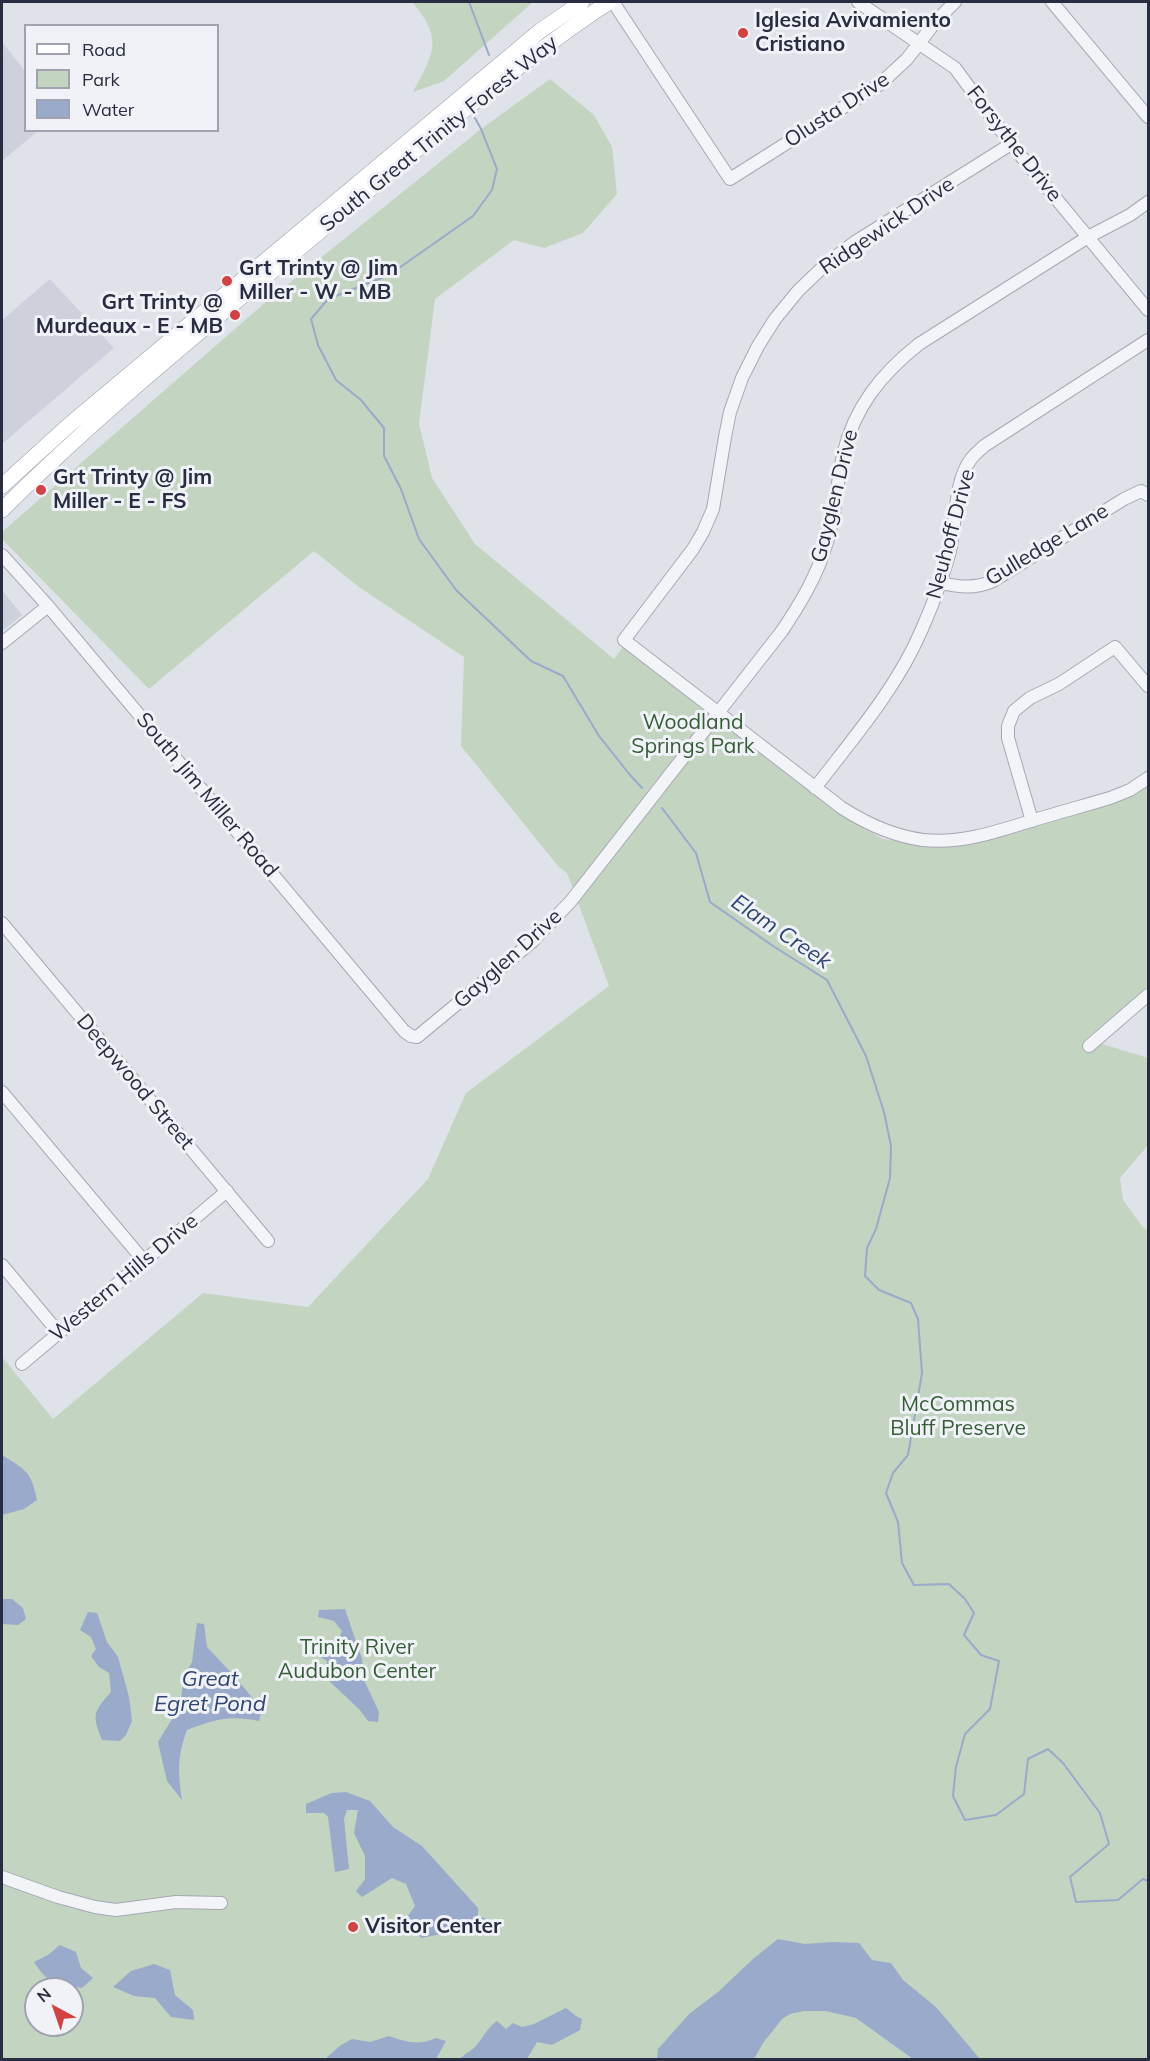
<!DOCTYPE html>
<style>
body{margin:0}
#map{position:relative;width:1150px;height:2061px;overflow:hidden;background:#e0e2ea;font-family:Mulish,sans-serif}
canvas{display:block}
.frame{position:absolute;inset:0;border:3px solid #282d42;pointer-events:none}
.legend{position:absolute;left:24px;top:24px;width:195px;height:108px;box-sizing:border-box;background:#f0f2f7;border:2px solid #a0a3af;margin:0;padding:8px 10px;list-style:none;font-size:18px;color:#282d42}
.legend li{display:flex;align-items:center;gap:12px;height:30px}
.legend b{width:30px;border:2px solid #a0a3af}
.north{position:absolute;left:24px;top:1977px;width:60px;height:60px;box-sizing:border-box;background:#f0f2f7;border:2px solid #a0a3af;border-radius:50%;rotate:320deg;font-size:16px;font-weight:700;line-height:24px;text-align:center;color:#282d42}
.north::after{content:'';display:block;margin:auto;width:21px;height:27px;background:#d34140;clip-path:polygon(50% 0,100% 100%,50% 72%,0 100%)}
</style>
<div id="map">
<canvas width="1150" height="2061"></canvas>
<div class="frame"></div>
<ul class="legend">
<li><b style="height:8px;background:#fff"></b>Road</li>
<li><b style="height:16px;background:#c3d4c1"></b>Park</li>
<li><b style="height:16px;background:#9aaacb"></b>Water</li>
</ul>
<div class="north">N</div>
</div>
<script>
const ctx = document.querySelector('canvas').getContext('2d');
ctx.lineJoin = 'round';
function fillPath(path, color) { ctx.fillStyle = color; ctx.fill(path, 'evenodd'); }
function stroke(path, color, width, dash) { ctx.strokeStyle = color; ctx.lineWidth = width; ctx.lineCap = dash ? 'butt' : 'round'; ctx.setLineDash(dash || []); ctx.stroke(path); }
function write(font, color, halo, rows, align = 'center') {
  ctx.font = font + ' Mulish,sans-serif'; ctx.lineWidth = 6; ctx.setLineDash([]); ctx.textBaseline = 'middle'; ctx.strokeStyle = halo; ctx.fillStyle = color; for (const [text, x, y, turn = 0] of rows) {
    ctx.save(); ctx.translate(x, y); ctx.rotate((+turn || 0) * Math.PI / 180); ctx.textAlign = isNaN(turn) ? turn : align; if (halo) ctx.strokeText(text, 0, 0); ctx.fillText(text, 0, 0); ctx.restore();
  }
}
fillPath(new Path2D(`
 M2 42 25 71 26 130 38 131 2 161Z
 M50 279 114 348 2 444V320Z
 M2 590 22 615 2 631Z`), '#ced1dc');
fillPath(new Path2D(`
 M412 2H533L444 81 413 92C434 53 444 39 412 2Z
 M550 79 594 115 612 147 617 194 583 233 544 248 514 240 435 299 419 424 432 478 475 544 614 659 623 647 846 818 883 839 936 847 1010 835 1122 800 1148 784V986L1086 1039 1148 1058V1145L1120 1178 1123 1200 1142 1226 1148 1231V2059H2V1357L53 1419 203 1293 308 1307 428 1179 466 1093 609 986 567 873 558 866 461 746 464 657 359 587 314 551 149 689 2 539V532L267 301 481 129ZM36 1989H72V2025H36Z`), '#c3d4c1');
fillPath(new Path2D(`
 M2 1455C26 1470 31 1471 37 1500L24 1509 2 1515Z
 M2 1599H12L23 1608 26 1619 18 1625 2 1624Z
 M345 1609 362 1659 364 1680 379 1712 378 1722 368 1721 360 1710 326 1678 327 1661 309 1650 314 1645 337 1642 342 1631 334 1621 318 1617 319 1610Z
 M88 1612 97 1613 107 1642 118 1657 129 1697 132 1721 126 1735 120 1741 102 1740C92 1715 93 1712 111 1692L109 1673 99 1667 91 1656 96 1649 91 1637 80 1630Z
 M197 1623 204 1624 207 1647 237 1679 262 1710 259 1721C230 1715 215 1719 187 1730 177 1758 178 1771 182 1800L167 1781 158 1742 180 1706 184 1676 192 1662Z
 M346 1792 370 1801 393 1827 422 1846 478 1908V1916L487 1919 490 1931 473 1928 421 1938 407 1917 415 1906 406 1884 392 1878 362 1897 356 1891 365 1879V1856L354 1833 358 1810H347L344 1819 349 1869 335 1872 328 1817 324 1813H306V1804L332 1793Z
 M778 1939 805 1944 832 1942 859 1943 872 1960 891 1963 903 1980 936 2007 980 2059H913L856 2018 826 2011H804L790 2014 782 2019 763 2043 754 2059H657L658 2049 689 2014 718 1992 753 1959Z
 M60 1945 76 1952 81 1968 93 1978 82 1988C58 1986 48 1984 34 1962L48 1955Z
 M154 1964 170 1970 175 1995 193 2010 194 2020 171 2017 155 1998 134 1996 113 1987 131 1971Z
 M566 2008 576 2016 582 2019 580 2030 552 2045 537 2042 527 2059H460C464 2054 470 2052 475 2047 483 2038 487 2028 497 2021L506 2029 513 2023 522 2027 534 2024Z
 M389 2036C406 2042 419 2046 436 2038L446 2041 436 2059H325L341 2045 352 2039 370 2042Z`), '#9aaacb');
stroke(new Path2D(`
 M469 2 489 55
 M475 118 481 129 497 169 492 190 473 216 389 275 328 299 311 319 318 345 336 380 361 400 384 428V456L401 489 419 539 456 590 531 661 563 676 599 736 630 775 642 788
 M662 808 696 853 710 902 773 946 827 980 866 1056 884 1112 891 1146 890 1178 876 1229 867 1248 865 1276 879 1290 911 1303 918 1319 922 1373 908 1455 893 1473 886 1493 898 1522 902 1563 914 1585 949 1584 965 1599 974 1613 964 1635 981 1655 999 1661 990 1709 965 1734 956 1767 953 1796 965 1820 996 1815 1024 1794 1028 1759 1048 1749 1063 1763 1100 1813 1109 1844 1070 1877 1076 1902 1118 1900 1143 1879 1148 1881`), '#9aaacb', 2);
const minor = new Path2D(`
 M613 2 730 179 880 84 907 59 936 21 955 2
 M858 2 955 68 1011 144 1148 310
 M1052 2 1148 117
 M1011 144 855 242 826 264 798 291 775 319 758 346 742 378 730 412 725 437 713 509 703 532 693 549 624 640 842 808C867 824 893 836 923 840 960 844 996 832 1031 821 1057 813 1083 806 1110 798L1130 790 1148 778
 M2 555 48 606 404 1031 411 1036 417 1037 533 941 571 901 782 631C800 604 817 576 826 545 836 516 836 485 843 455 854 408 881 374 919 344L1088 237 1130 215 1148 202
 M941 583C959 587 975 589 993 581L1124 499 1141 491 1148 495
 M2 643 48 606
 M815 788C854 737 897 688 922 629 933 604 943 578 950 551 956 524 954 481 971 459 975 454 980 450 984 446L1148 340
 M1032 821 1008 738V726L1014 711 1030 698 1059 684 1115 647 1148 686
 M2 923 268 1241
 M1089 1046 1148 995
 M2 1092 144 1261
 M2 1265 59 1333
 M22 1364 227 1191
 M2 1877 58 1897 95 1907 116 1910 176 1902 221 1903`);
const major = new Path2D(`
 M2 486 69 425 540 31 582 2
 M2 510C101 411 211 323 319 232 414 153 506 70 609 2`);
stroke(minor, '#a5a8b4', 14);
stroke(major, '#9fa4b6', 16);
stroke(minor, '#f3f4f8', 12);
stroke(major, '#fff', 15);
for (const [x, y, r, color] of [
 [743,33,6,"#d34140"],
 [227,281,6,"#d34140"],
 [235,315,6,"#d34140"],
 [41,490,6,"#d34140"],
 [353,1927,6,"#d34140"]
]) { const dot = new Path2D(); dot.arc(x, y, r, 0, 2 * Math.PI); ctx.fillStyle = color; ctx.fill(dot); stroke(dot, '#f0f2f7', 2); }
write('bold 21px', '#282d42', '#f0f2f7', [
 ["Iglesia Avivamiento",755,21],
 ["Cristiano",755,45],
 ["Grt Trinty @ Jim",239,269],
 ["Miller - W - MB",239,293],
 ["Grt Trinty @",223,303,"right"],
 ["Murdeaux - E - MB",223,327,"right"],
 ["Grt Trinty @ Jim",53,478],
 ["Miller - E - FS",53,502],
 ["Visitor Center",365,1927]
], 'left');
write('21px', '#282d42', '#f0f2f7', [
 ["Olusta Drive",837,110,-33],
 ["South Great Trinity Forest Way",439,134,-39],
 ["Forsythe Drive",1014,144,52],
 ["Ridgewick Drive",887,226,-34],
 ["Gayglen Drive",835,496,-76],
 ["Neuhoff Drive",951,534,-75],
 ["Gulledge Lane",1047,545,-31],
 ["South Jim Miller Road",207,795,50],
 ["Gayglen Drive",508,959,-42],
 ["Deepwood Street",135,1082,50],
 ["Western Hills Drive",124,1278,-40]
]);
write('21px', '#365e35', '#f0f2f7', [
 ["Woodland",693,723],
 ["Springs Park",693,747],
 ["McCommas",958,1405],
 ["Bluff Preserve",958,1429],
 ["Trinity River",357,1648],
 ["Audubon Center",357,1672]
]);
write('italic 22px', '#304577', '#f0f2f7', [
 ["Elam Creek",781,932,34],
 ["Great",210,1679],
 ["Egret Pond",210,1704]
]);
</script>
